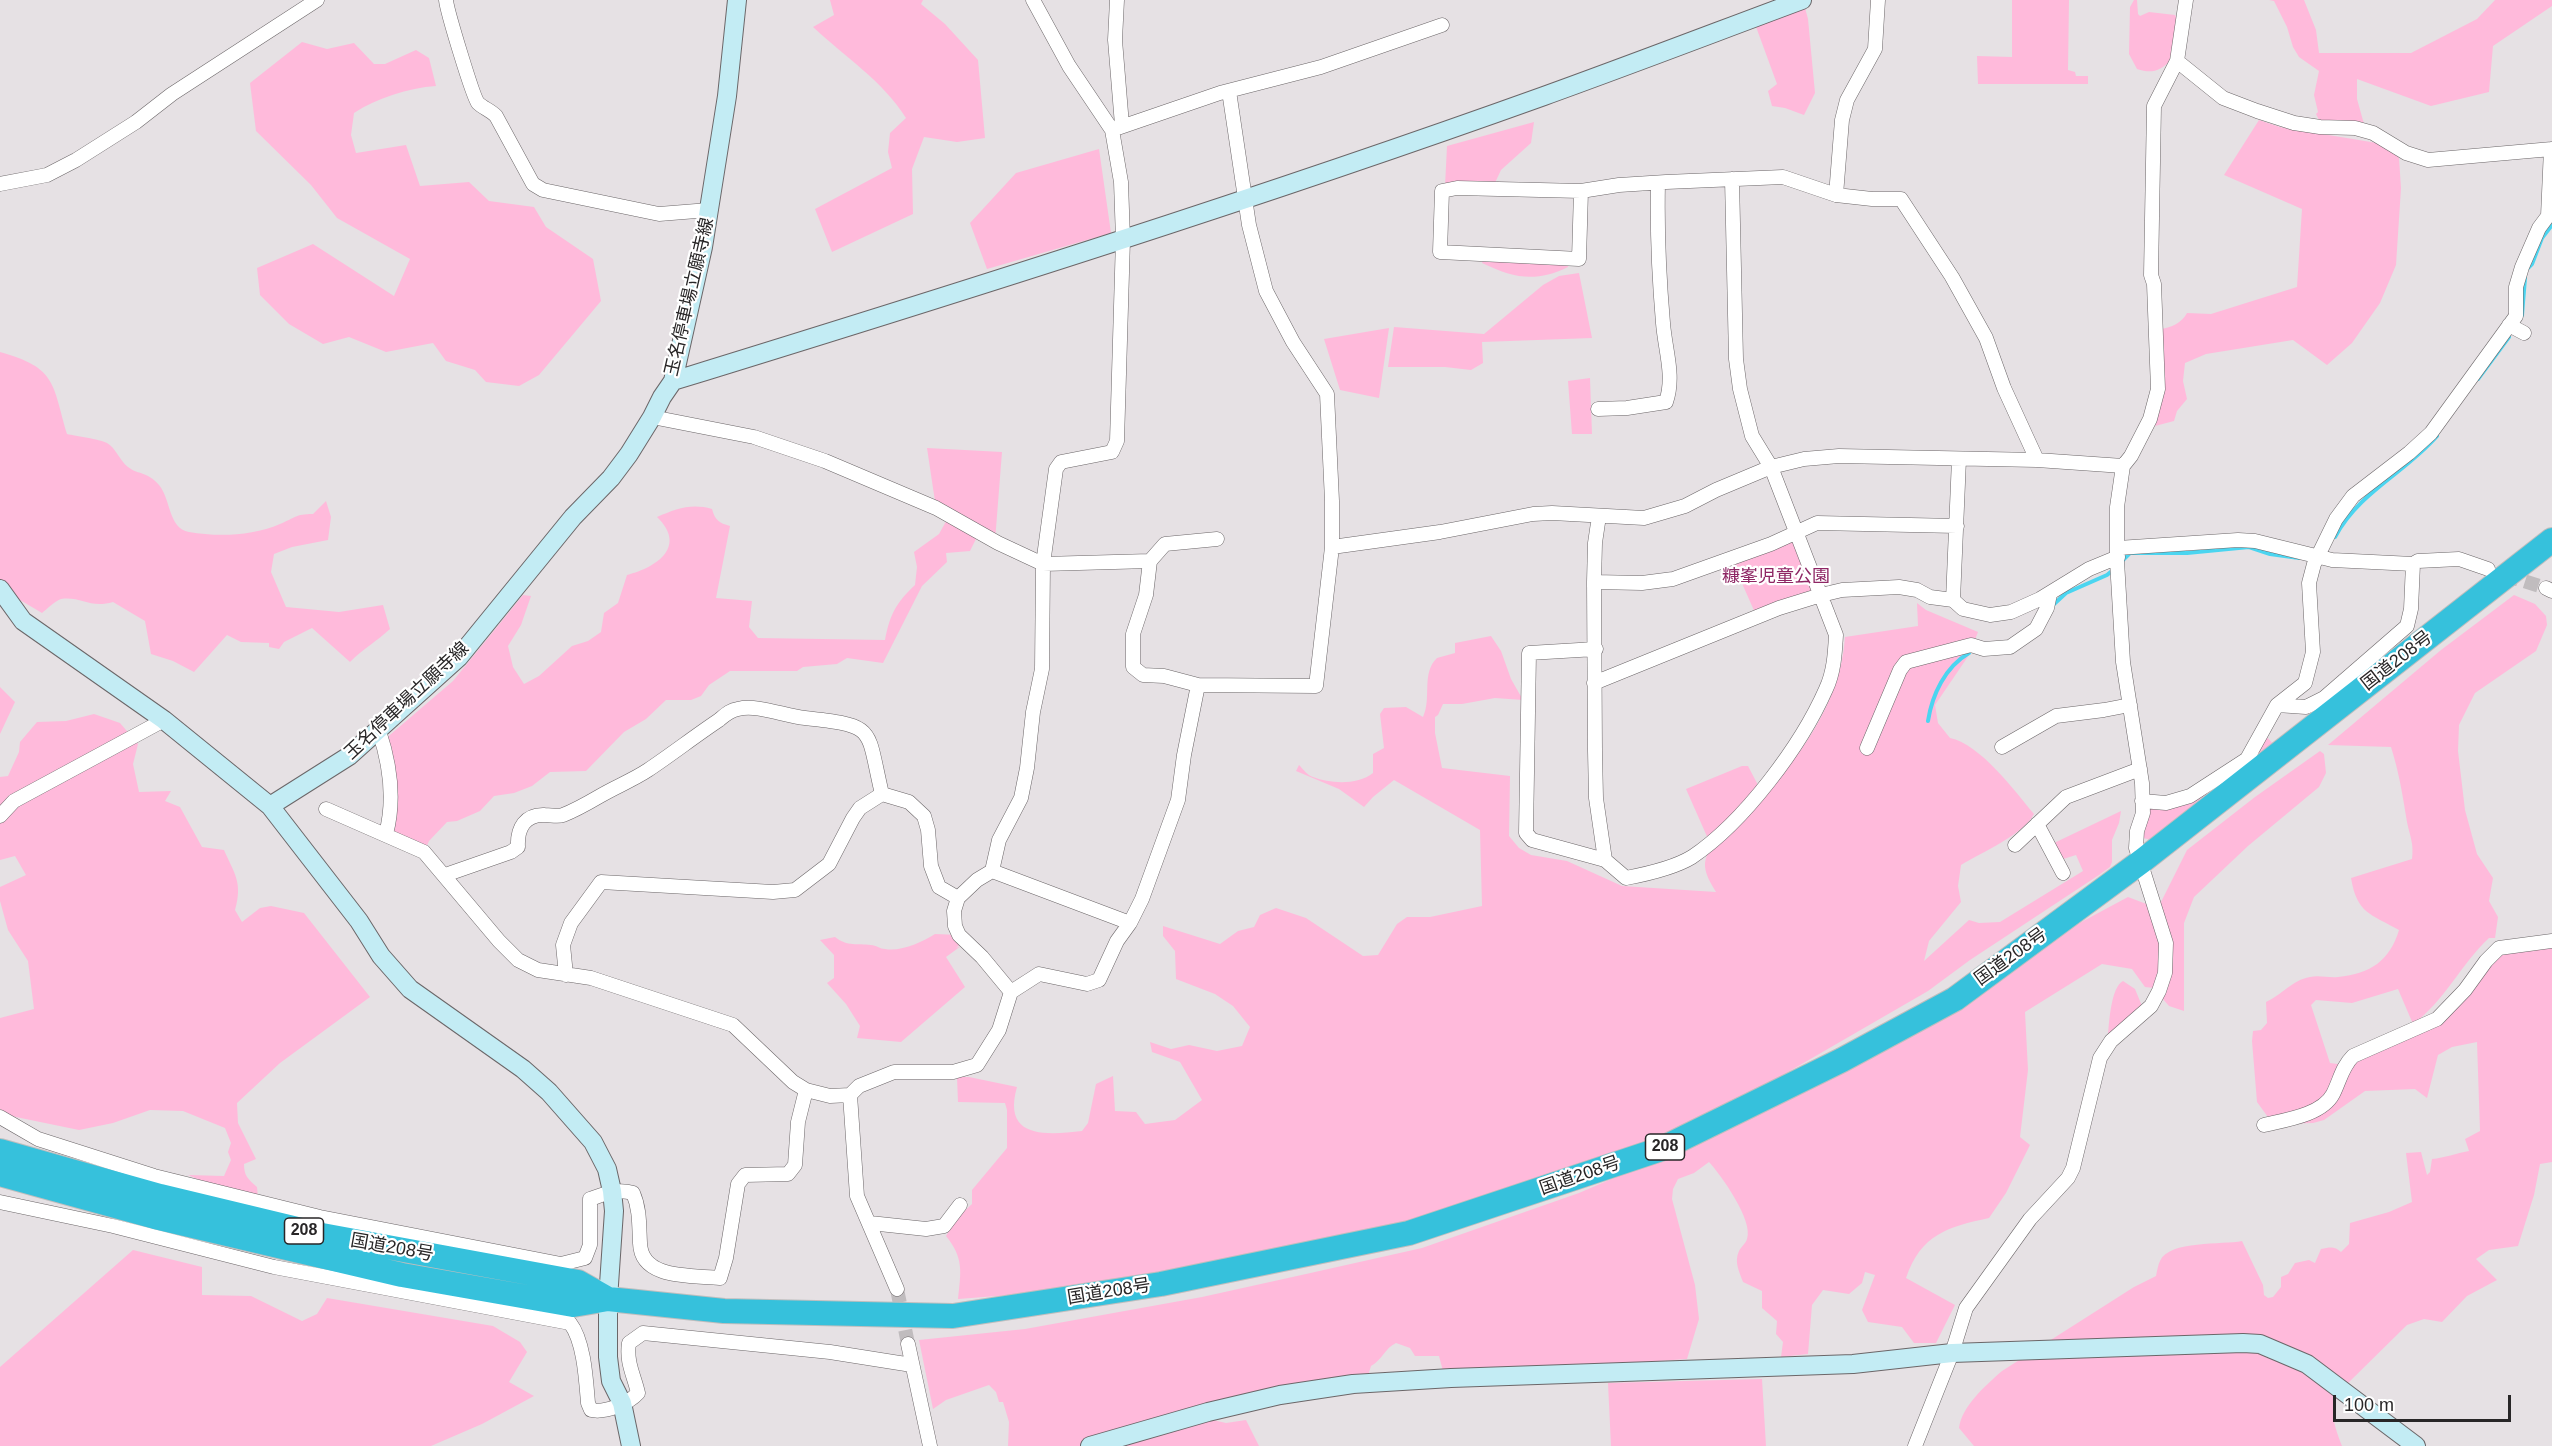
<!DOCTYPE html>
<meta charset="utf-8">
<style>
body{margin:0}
#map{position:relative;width:2552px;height:1446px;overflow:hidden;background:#e6e1e4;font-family:Helvetica,sans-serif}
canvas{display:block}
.scale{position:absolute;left:2333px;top:1395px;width:178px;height:27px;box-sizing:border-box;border:3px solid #282627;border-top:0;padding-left:8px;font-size:18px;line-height:21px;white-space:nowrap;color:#282627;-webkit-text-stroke:4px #fff;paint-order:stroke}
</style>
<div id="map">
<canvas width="2552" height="1446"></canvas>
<div class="scale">100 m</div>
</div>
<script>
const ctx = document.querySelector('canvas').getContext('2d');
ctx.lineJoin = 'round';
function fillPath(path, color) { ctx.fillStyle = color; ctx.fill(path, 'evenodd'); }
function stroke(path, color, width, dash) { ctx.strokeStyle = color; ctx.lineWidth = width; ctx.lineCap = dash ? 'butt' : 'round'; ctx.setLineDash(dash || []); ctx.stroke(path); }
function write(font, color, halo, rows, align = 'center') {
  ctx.font = font + ' Helvetica,"Noto Sans JP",sans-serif'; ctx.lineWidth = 4.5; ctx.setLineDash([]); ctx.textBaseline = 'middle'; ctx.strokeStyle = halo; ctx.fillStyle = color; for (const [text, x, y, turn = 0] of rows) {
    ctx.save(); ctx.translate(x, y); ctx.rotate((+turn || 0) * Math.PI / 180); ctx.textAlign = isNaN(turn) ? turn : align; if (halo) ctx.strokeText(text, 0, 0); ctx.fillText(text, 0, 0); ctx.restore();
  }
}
fillPath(new Path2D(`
 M830 0H923L921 4 945 24 978 60 985 138 957 142 924 137 912 169 913 214 832 252 815 209 892 168 888 152 890 133 906 118C883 81 845 57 813 27L834 15Z
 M2012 0H2069L2068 70 2075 72 2076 76H2088V84H1978L1977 56 2012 57Z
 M2134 0H2137L2138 14 2140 16 2149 12 2175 15 2177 19 2171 60C2160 71 2152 74 2137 69L2129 54 2130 7Z
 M2269 0H2304L2316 30 2319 53H2411L2477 19 2495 0H2552V6L2493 46 2489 92 2431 106 2357 79V99L2364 124 2319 120 2316 114 2318 112 2314 95 2319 71 2299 57 2293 47 2287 27 2274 1Z
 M1804 4 1808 19 1815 93 1804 115 1785 108 1772 106 1768 91 1777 84 1755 24Z
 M302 42 327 49 354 43 374 64H385L416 50 429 58 436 86C408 88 377 98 354 113L351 135 356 153 406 145 420 186 469 182 489 201 534 207 546 227 593 259 601 301 539 375 519 386 486 382 475 370 446 361 433 343 386 352 349 337 323 344 289 324 260 295 257 268 313 244 394 296 410 259 337 218 311 185 256 131 250 83Z
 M2259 120 2280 127 2389 145 2399 158 2401 188 2396 265 2380 303 2352 343 2327 365 2293 340 2206 354 2185 363 2183 381 2187 399 2177 411 2174 421 2155 426 2164 394 2160 329C2170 328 2182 323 2187 313L2211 314 2297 287 2302 209 2224 175Z
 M1534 122 1531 143 1501 170 1494 185 1445 186 1447 146Z
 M1099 149 1111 233 987 269 970 223 1016 173Z
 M1484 258 1569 263 1568 267C1535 283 1514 278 1482 263Z
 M1579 273 1592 338 1482 342 1483 363 1471 370 1445 367H1388L1394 327 1484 334 1543 285 1559 276Z
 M1389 328 1379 398 1340 390 1324 339Z
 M0 352C57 368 52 383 67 434 76 436 99 439 107 443 115 447 120 461 128 467 138 475 147 471 159 485 171 499 168 528 189 532 218 537 252 536 280 524 295 518 295 514 313 514L326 501 331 517 328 540 292 547 274 554 271 572 286 607 339 612 383 605 390 629C377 641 363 649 350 662L312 628 284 642 279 649 269 647V643L241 642 227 635 194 672 173 661 151 654 145 621 113 602C90 609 81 596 61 599 55 601 47 609 42 613L15 597 0 582Z
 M1590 378 1592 434H1572L1568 381Z
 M927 448 1002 452 995 541 979 533 970 551 946 553 947 562 922 586 883 663 847 658 837 664 803 667 797 671H730L709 685 701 696 691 700H666L646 719 624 732 586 771 550 772 532 786 514 793 494 796 480 811 457 821 447 822 429 841 424 852 386 834 384 740 453 681 523 595 531 596 521 625 508 646 513 667 524 684 539 676 572 646 588 641 601 632 604 613 618 603 627 575C658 567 687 546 657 517 676 509 691 503 712 509 715 520 719 523 730 526L716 598 752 601 749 627 758 638 885 640C890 614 896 603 915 585L917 567 914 552 939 534 949 516 936 508Z
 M1790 540 1794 543 1817 590 1756 615 1733 563Z
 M2514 595 2535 604 2546 616 2547 625 2536 651 2475 693 2459 725 2458 751 2465 810 2477 854 2493 878 2489 901 2498 917 2495 938H2489C2461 964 2444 1002 2413 1024L2398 989 2352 1003 2316 1000 2311 1005 2330 1063 2345 1065 2423 1025 2499 948H2552V1162L2540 1164 2534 1195 2518 1246 2489 1250 2476 1259 2497 1280 2467 1296 2442 1322 2424 1319 2407 1325 2341 1390C2328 1411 2334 1424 2342 1446H1974L1959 1428C1962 1406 1985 1386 2002 1371L2134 1287 2156 1276C2157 1271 2158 1265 2160 1261 2169 1240 2223 1245 2242 1241L2263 1285 2264 1295 2268 1298 2273 1297 2281 1287V1277L2288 1274 2295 1263 2309 1260 2315 1263 2321 1249C2330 1247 2335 1246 2341 1252L2349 1244 2350 1223 2389 1212 2412 1202 2406 1153 2421 1152 2427 1175 2430 1172 2432 1159C2445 1158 2456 1153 2469 1151L2465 1139 2480 1131 2477 1042 2452 1047 2438 1055 2427 1098 2415 1089 2365 1091 2324 1120 2313 1123 2273 1124 2257 1102 2252 1041 2253 1031 2261 1030 2267 1023 2266 1002C2282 995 2292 980 2310 977 2319 975 2329 978 2338 977 2371 974 2390 960 2399 930 2371 914 2357 914 2351 878L2412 859C2414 843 2410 837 2407 822 2403 797 2399 772 2391 747L2328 745 2441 650Z
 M1917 603 1926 610 1978 632 1969 655 1935 705 1938 723 1950 738C1980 744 2015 791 2034 814 2023 835 1982 852 1961 865L1958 886 1961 902 1929 941 1924 961 1969 920 1979 923 2000 922 2083 871 2076 855 2057 861 2054 843 2121 811 2119 823 2112 840V862L2110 867 2099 875 1970 960 1928 991 1724 1109 1646 1143 1414 1221 1202 1267 1036 1293 958 1299C961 1272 964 1258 946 1236L957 1218 972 1204V1190L1007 1148V1110L1005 1103 958 1102 957 1077H969L1017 1087C1002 1139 1046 1135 1082 1131L1088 1123 1096 1084 1113 1076 1115 1111 1136 1112 1145 1124 1175 1120 1202 1100 1180 1062 1152 1052 1150 1042 1171 1049 1189 1045 1217 1051 1242 1046 1250 1027 1233 1006 1215 994 1176 979 1175 951 1163 936V926L1220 944 1238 931 1254 927 1260 915 1276 908 1306 918 1363 956 1378 955 1397 924 1407 917H1430L1482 906 1480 830 1394 780 1373 797 1364 807 1339 789 1296 771 1299 765C1303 769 1308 776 1313 777 1331 784 1358 785 1373 773V754L1384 748 1380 714 1384 708 1406 707 1423 717C1432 698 1421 673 1437 658L1455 653V643L1491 636 1501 651 1511 679 1523 700 1495 698 1462 704H1443L1438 715 1435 717V733L1442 768 1510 776 1509 836 1519 848 1531 855 1567 861 1622 886 1716 892C1711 883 1702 871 1706 858 1712 841 1740 822 1753 808 1797 761 1841 703 1845 637L1918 626Z
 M0 687 15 702 0 734Z
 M94 714 120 723 138 744 133 764 139 792 171 791 165 801 180 807 202 847 224 850C234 873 243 882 235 910L242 922 260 908 271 906 304 913 370 997 280 1063 237 1103 238 1123 256 1159 244 1164C244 1176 248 1179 257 1187L258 1198 204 1182 188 1175 224 1176 231 1160 228 1152 231 1143 225 1128 183 1111 150 1110 113 1123 79 1130 11 1116 0 1109V1018L34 1009 28 961 8 930 0 901V887L26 875 15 856 0 860V777L8 776 19 752 20 742 37 722 66 721Z
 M2264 734 2278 749 2275 754 2164 837 2152 840 2143 838 2151 800H2154V797L2184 800 2205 795 2248 767 2255 756Z
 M2320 751 2324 754 2326 773 2319 787 2248 846 2194 897 2184 923V1011L2169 1006 2162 998 2168 987 2172 949 2160 904 2187 850 2255 797Z
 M1742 766H1748L1759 787 1709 841 1686 789Z
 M2128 897 2149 905C2162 942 2167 950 2154 988L2145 987 2132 969 2102 964 2025 1012 2028 1070 2020 1137 2030 1145 2006 1193 1989 1218C1948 1227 1921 1234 1906 1278L1955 1305 1936 1343H1914L1902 1327 1868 1322 1862 1310 1875 1275 1865 1272 1862 1283 1849 1294 1823 1290 1812 1305 1808 1354 1781 1357 1783 1342 1776 1334 1777 1321 1762 1308V1291L1743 1282C1739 1271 1734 1262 1739 1251 1741 1247 1746 1243 1747 1239 1754 1221 1721 1175 1709 1162L1694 1173 1678 1179 1673 1189 1672 1199 1695 1285 1699 1319 1687 1359 1448 1376 1443 1371 1439 1356H1415L1410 1348 1396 1343C1385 1348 1382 1360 1371 1366L1367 1379 1080 1446H1008L1009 1422 1003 1402H999L996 1392 989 1385 946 1400 933 1409 919 1340 1025 1329 1202 1297 1306 1274 1422 1248 1579 1193 1746 1121 2074 926Z
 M935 934 959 935 964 941 956 948 961 946 946 957 965 987 901 1042 857 1038 860 1026 846 1004 827 983 834 978V955L820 940 835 937C848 947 857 943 871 945 876 945 880 949 885 949 901 952 922 942 935 934Z
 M2123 981 2135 989 2142 1006 2108 1036C2109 1023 2111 987 2123 981Z
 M133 1250 202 1267V1295L251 1296 302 1321 317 1314 327 1298 493 1326 520 1342 527 1352 509 1382 534 1396 482 1424 431 1446H0V1367Z
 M1762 1379 1766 1446H1611L1608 1383Z
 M1213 1420 1226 1423 1246 1420 1259 1446H1123Z`), '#ffbadb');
stroke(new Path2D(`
 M2528 268 2532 264 2542 238 2552 225
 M2522 315 2525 278
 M2478 379 2509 337
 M2335 537C2359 492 2405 473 2437 436
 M2123 560 2130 553H2187L2249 547 2270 554 2299 558
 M2053 605 2066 593 2107 575 2113 570
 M1928 721C1932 695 1945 667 1969 653`), '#4bd5f0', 4);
stroke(new Path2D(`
 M2505 575 2546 588
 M897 1289 908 1344`), '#c0bcbe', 14, [14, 7]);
const street = new Path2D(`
 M446 0C447 11 473 97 478 103 483 108 490 110 496 116L533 184 543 190 659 214 709 210
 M1117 0 1115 40 1122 125
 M2177 61 2223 98 2257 111 2294 123 2320 127 2355 128 2373 133 2406 153 2428 160 2552 149
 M1112 130 1220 93 1321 67 1442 25
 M0 184 47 175 76 160 136 122 172 94 317 0
 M1581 191 1579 259 1440 252 1442 191 1457 188 1581 191 1619 185 1666 182 1783 177 1836 195 1872 199H1901L1952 277 1986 338 2004 388 2037 460
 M1836 195 1842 120 1847 100 1875 49 1878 0
 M2509 325 2524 333
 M1598 409 1627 408 1666 402C1675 376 1665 350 1663 323 1659 277 1657 229 1658 183
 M652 417 754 437 825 461 936 508 998 543 1043 564 1150 561 1165 544 1217 539
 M1599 516 1595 543 1594 582 1595 751 1596 798 1605 860
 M1332 547 1440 532 1533 514 1552 513 1644 518 1685 506 1716 490 1771 467 1804 459 1839 456 2037 460 2123 466
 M2118 548 2238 540 2255 541 2332 560 2413 564 2418 561 2459 559 2488 569
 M1150 561 1146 595 1133 634V667L1143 675 1164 676 1198 685
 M1594 582 1642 583 1673 579 1771 544 1817 523 1957 526
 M2546 588 2552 591
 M1953 600 1959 459
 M1596 649 1529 653 1526 833 1532 840 1605 860 1626 878C1647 874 1674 868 1692 857 1744 822 1801 746 1826 689 1834 672 1835 653 1836 635L1771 467 1752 436 1740 389 1736 359 1732 179
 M1594 683 1779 608 1821 595 1842 590 1899 587 1917 590 1930 597 1953 600 1963 609 1990 615 2011 612 2040 599 2089 569 2118 557
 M2277 705 2306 707 2324 698 2407 626 2411 609 2413 564
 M379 731C390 764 395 800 386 834
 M2002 747 2056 716 2104 710 2130 705
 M1867 748 1900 670 1906 662 1971 645 1984 649 2010 647 2036 629 2047 608 2050 594
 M2142 801 2166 803 2190 796 2247 759 2277 705 2305 683 2313 652 2309 583 2314 564 2336 519 2353 496 2409 453 2431 433 2516 316V287L2522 267 2539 228 2548 216 2551 149
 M326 809 424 852 499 941 518 960 538 970 591 978 733 1025 793 1082 806 1090 830 1096 850 1095 859 1086 894 1072H953L977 1065 999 1030 1011 992 1039 974 1087 984 1099 980 1117 941 1130 923 1142 899 1178 800 1184 755 1198 685 1316 686 1332 547V501L1327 394 1293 342 1266 291 1249 225 1229 91
 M0 816 14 801 164 720
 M2037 824 2063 873
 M2015 845 2066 797 2140 769
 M992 871 1130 923
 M445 875 511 852 518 847C517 828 525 814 545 815 551 815 558 817 563 815 576 810 588 803 600 796 615 787 633 780 648 770 672 754 695 736 719 720 725 715 730 710 738 709 757 704 785 716 805 718 878 726 866 727 882 794
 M566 975 563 945 571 923 601 882 773 892 795 890 829 864 853 818 860 808 882 794 909 802 924 816 928 830 931 866 939 887 958 898
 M1011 992 982 957 959 935 955 926 954 911 958 898 977 880 992 871 999 840 1021 798 1027 768 1033 712 1042 669 1043 564 1056 469 1061 462 1112 452 1117 441 1123 239 1121 182 1112 130 1069 66 1033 0
 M850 1095 857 1196 897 1289
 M0 1117 38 1139 154 1176 320 1217 561 1264 585 1258 590 1245V1199C605 1194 617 1188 633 1193 640 1209 639 1225 640 1243 641 1280 692 1275 720 1278L726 1258 738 1184 745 1175 788 1174 795 1165 798 1122 806 1090
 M2264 1125C2285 1120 2322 1115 2333 1094 2340 1080 2342 1067 2353 1056L2437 1019 2465 990 2486 961 2499 948 2552 941
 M0 1202 113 1226 274 1267 570 1323C584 1341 586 1379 588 1403L591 1410C605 1413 628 1404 638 1393 634 1375 626 1363 629 1343L643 1333 830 1352 912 1365
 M870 1223 926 1229 944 1226 960 1205
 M908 1344 930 1446
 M1915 1446 1952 1353 1966 1308 2030 1219 2068 1178 2073 1168 2100 1058 2111 1041 2151 1006 2159 991 2165 973 2166 943 2136 848 2137 831 2143 813 2142 783 2123 662 2117 561V507L2123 466 2131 456 2150 419 2158 389 2154 284 2151 275 2154 106 2177 61 2186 0`);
const secondary = new Path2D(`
 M673 381C965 291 1257 199 1544 96 1630 65 1716 32 1802 0
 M0 589 23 621 164 720 270 806 359 921 381 956 410 989 523 1069 549 1092 593 1142 607 1169 612 1191 614 1211 608 1299V1357L611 1381 622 1403 631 1446
 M270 806 349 756 459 657 573 517 611 478 629 454 652 417 662 397 673 381 703 247 727 96 737 0
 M1090 1446 1208 1412 1280 1395 1353 1384 1451 1378 1853 1364 1952 1353 2243 1343 2260 1344 2307 1364 2416 1446`);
const highway = new Path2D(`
 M0 1151 160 1196 322 1235 578 1282 608 1299
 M0 1174 155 1217 402 1275 573 1305 608 1299 724 1311 953 1316 1161 1284 1409 1233 1661 1149 1842 1060 1955 999 2142 861 2552 540`);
stroke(street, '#6b6668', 15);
stroke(secondary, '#6b6668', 20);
stroke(highway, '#bebebe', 26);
stroke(street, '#fff', 14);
stroke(secondary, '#c3ecf4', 18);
stroke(highway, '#36c1dc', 24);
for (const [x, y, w] of [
 [1665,1147,39],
 [304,1231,39]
]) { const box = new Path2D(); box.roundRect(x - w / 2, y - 13, w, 26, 4.5); ctx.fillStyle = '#fff'; ctx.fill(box); stroke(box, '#282627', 1.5); }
write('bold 16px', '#282627', null, [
 ["208",1665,1147],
 ["208",304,1231]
]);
write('18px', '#282627', '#fff', [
 ["玉名停車場立願寺線",690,297,-77],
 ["国道208号",2397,661,-38],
 ["玉名停車場立願寺線",407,701,-43],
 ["国道208号",2011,957,-36],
 ["国道208号",1580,1176,-19],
 ["国道208号",392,1248,10],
 ["国道208号",1109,1292,-9]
]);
write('18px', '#8e2664', '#fff', [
 ["糠峯児童公園",1776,577]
]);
</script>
